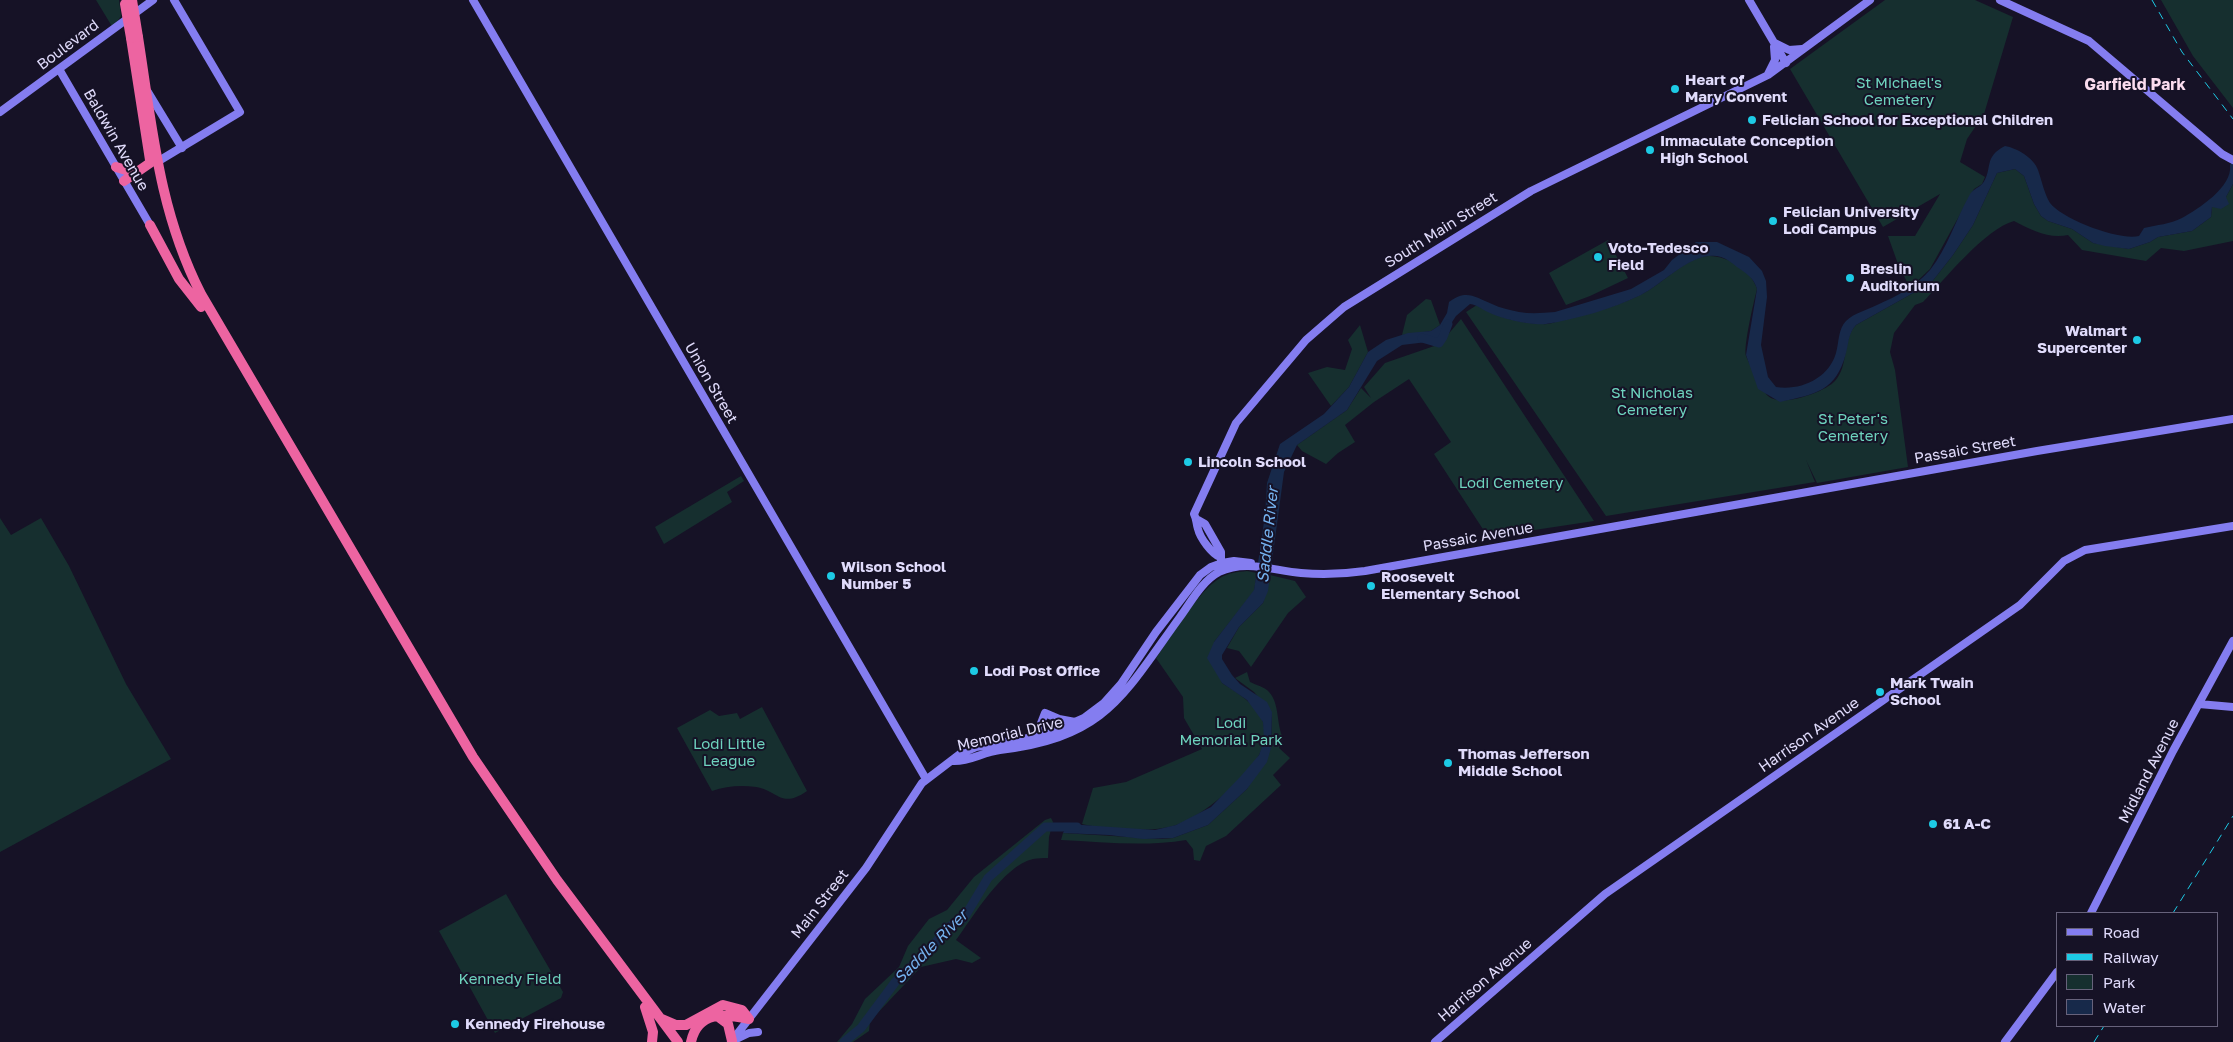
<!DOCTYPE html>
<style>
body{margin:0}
#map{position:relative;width:2233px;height:1042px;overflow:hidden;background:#161226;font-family:"Golos Text",sans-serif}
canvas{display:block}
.legend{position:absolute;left:2056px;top:912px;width:162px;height:115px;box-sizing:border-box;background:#161226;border:1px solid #67627b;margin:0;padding:6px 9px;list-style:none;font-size:15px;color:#e0dbfb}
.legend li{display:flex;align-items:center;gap:10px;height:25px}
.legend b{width:25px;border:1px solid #67627b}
</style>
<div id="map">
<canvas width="2233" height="1042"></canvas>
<ul class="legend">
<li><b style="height:6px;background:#847df0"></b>Road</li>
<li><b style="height:6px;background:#1dcae5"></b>Railway</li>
<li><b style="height:14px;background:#162f2f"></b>Park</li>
<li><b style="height:14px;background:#17294a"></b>Water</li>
</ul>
</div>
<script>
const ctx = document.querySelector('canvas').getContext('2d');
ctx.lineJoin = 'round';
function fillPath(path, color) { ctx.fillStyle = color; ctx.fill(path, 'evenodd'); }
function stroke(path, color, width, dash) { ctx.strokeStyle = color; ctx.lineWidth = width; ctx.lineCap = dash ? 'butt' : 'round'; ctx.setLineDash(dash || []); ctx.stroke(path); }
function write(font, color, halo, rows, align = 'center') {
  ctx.font = font + ' "Golos Text",sans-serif'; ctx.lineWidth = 4; ctx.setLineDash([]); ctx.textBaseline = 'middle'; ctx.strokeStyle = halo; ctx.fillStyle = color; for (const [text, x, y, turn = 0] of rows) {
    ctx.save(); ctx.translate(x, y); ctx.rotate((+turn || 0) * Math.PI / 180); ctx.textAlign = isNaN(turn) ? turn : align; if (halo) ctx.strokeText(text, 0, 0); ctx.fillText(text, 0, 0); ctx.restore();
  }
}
fillPath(new Path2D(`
 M96 0H119L121 16 113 28Z
 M1885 0H1975L2013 17 1984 114 1967 139 1960 162 1985 177 1982 184 1974 189 1930 269 1910 288 1898 264 1888 236H1915L1940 194 1883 227 1790 69Z
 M2161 0H2233V108L2193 56Z
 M2015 169 2024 176 2034 204 2041 216 2048 221 2072 229 2093 243 2129 249 2150 242 2158 237 2192 231 2211 217 2212 207 2226 197 2233 184V241L2184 251 2161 248 2146 261 2082 250 2068 235C2049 239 2031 230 2014 221 1985 229 1945 279 1923 302L1915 305 1894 333 1890 352 1895 370 1908 467 1817 483 1806 460 1815 482 1606 516 1466 312 1477 305C1496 317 1519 323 1542 324 1550 325 1560 320 1568 318 1593 312 1620 306 1644 293 1663 283 1680 263 1702 257 1722 252 1751 269 1757 289 1754 301 1743 347 1746 356 1748 361 1765 394 1768 396 1781 408 1825 392 1835 381 1849 366 1842 339 1856 325L1931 283 1953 255 1973 225 1997 173Z
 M1608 240 1628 278 1590 296 1566 305 1549 273Z
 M1426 299 1431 300 1440 325 1431 331 1402 335 1407 315Z
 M1461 319 1594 521 1488 537 1434 454 1451 442 1409 379 1374 402 1345 425 1355 442 1338 453 1326 464 1302 451 1297 445 1347 410 1361 388 1371 398 1364 387 1385 363 1440 344Z
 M1360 325 1368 352 1349 387 1331 406 1308 373 1327 367 1345 370 1352 349 1348 340Z
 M741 476 744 481 727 492 732 502 664 544 655 527Z
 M0 518 11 535 41 518 69 566 126 684 171 759 0 852Z
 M1247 571 1257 573 1254 591 1214 642 1222 683C1237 693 1257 704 1263 722 1266 732 1264 746 1259 755 1244 780 1204 816 1176 825 1153 833 1107 830 1082 824L1093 788 1126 782 1202 749 1184 718 1183 697 1156 658C1171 637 1199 590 1220 578 1228 573 1237 572 1247 571Z
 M1270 575 1295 581 1306 597 1288 613 1251 667 1239 651 1227 648 1239 627 1263 603Z
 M1247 672 1250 682C1256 685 1265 687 1269 692 1280 704 1276 724 1283 738L1279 748 1290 758 1273 775 1281 785 1226 836 1206 846 1200 861 1194 860 1193 849 1186 840C1145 847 1102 842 1061 840L1063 833 1162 839 1173 838 1208 825 1247 789 1271 748 1272 713 1254 692 1235 678Z
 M762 707 807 791C781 809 779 791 756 787 741 785 726 786 712 791L677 728 710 710 719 716 737 713 740 719Z
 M1051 818 1053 822 1049 837 1048 858C1043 858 1038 858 1033 859 1003 866 973 917 956 940L981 958 972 963 956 959 921 967 870 1021 869 1031 853 1042H837L852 1024 865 999 899 967 908 946 929 919 947 910 974 877 1045 820Z
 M506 894 563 992 561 998 495 1033 439 931Z`), '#162f2f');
fillPath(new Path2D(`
 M2005 146C2017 148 2034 158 2038 170 2042 181 2044 193 2050 203 2062 219 2119 241 2139 236L2144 228C2157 225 2170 224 2182 218 2198 209 2233 187 2230 165L2233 161V184L2226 197 2229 204 2221 209 2212 207 2211 217 2192 231 2158 237 2150 242 2129 249 2105 246 2093 243 2072 229 2048 221 2041 216 2034 204 2024 176 2015 169 1997 173 1973 225 1953 255 1931 283 1856 325C1848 334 1849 342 1846 353 1836 392 1815 394 1780 402L1758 389 1746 355 1757 289C1754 278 1746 273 1737 267 1732 263 1727 259 1721 257 1694 249 1663 284 1641 295 1612 309 1577 319 1546 324 1534 326 1502 319 1490 313 1482 310 1478 305 1470 304L1456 316 1443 336 1435 341 1402 345 1377 361 1347 410 1297 445 1284 472 1268 591 1263 603 1239 627 1222 655V659L1232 675 1240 684 1267 702 1272 712 1271 748 1267 762 1247 789 1208 825 1173 838 1143 839 1109 835 1063 833 1068 824 1155 830 1176 825 1211 807 1241 776 1259 755 1264 741 1263 722 1247 700 1222 683 1207 658 1214 642 1254 590 1265 515 1267 483 1280 444 1324 414 1349 387 1368 352 1386 340 1408 333 1431 331 1440 325 1447 313 1449 302C1467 289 1474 297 1492 304 1500 308 1510 310 1519 312 1531 314 1543 313 1555 312L1631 289 1664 270 1672 260 1696 242H1717L1749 257 1762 271 1766 281 1767 297 1761 345 1768 377 1776 387C1801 391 1829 378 1836 353 1839 343 1838 329 1846 321 1854 313 1867 310 1877 305 1897 296 1915 287 1930 270 1947 249 1956 219 1969 196 1972 189 1979 188 1983 183 1993 169 1983 157 2005 146Z`), '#17294a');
stroke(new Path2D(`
 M1422 338 1439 343 1443 337 1448 324
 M844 1042 861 1028 896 981 932 947 947 928 964 918 988 878 1045 827H1077`), '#17294a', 9);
stroke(new Path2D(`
 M473 0 926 779
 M1749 0 1786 63
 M2000 0 2089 41 2222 154 2233 160
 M1775 43 1789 50 1802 49
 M59 69 150 225
 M1768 74 1775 60 1774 47
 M148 92 182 148
 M0 112 153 0
 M157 162 240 112 174 0
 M1198 520 1205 524 1221 552V561
 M1220 557C1212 554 1200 538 1198 529 1196 523 1197 520 1194 514L1236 423 1306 340 1344 307 1531 191 1768 75 1870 0
 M2199 704 2233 707
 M1032 737 1038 731 1045 713 1059 719 1075 722
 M953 761C969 762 983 752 1000 750 1106 737 1122 697 1180 617 1191 602 1202 581 1219 572 1246 559 1274 571 1301 573 1323 575 1344 574 1365 571L2037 451 2233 419
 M2091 913 2173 751 2233 641
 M732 1041 749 1033 758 1032
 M731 1042 866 868 922 783 960 754 976 747 1046 735 1084 718 1104 703 1121 684 1156 632 1200 575 1211 567 1222 563 1234 561 1251 563
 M1435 1042 1605 894 2020 605 2064 561 2085 550 2233 526
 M2005 1042 2057 972`), '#847df0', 8);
stroke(new Path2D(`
 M138 37C152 126 159 212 201 294L473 757 557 880 678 1042
 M131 38 150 160
 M116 167 136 173
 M124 181 150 163
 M150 225 179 279 201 307
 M645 1007 653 1032 652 1042
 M716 1015 728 1024 732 1041
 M662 1019 676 1025H686L723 1005 742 1010 749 1019
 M691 1042C698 1010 725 1014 749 1019`), '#ed64a1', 10);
stroke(new Path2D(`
 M2152 0 2182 52 2233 119
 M2173 913 2233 816
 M2094 1042 2104 1026`), '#1dcae5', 1, [8, 6]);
stroke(new Path2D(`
 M132 0 138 37
 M125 4 131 38`), '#ed64a1', 10);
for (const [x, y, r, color] of [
 [1675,89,5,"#1dcae5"],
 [1752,120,5,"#1dcae5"],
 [1650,150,5,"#1dcae5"],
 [1773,221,5,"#1dcae5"],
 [1598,257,5,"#1dcae5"],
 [1850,278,5,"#1dcae5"],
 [2137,340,5,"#1dcae5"],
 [1188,462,5,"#1dcae5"],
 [831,576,5,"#1dcae5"],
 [1371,586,5,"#1dcae5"],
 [974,671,5,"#1dcae5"],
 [1880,692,5,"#1dcae5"],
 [1448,763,5,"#1dcae5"],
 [1933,824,5,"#1dcae5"],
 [455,1024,5,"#1dcae5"]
]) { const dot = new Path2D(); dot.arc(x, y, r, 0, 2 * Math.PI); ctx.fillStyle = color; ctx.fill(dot); stroke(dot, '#161226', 2); }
write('15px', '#e0dbfb', '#161226', [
 ["Boulevard",68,45,-37],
 ["Baldwin Avenue",116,140,60],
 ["South Main Street",1441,230,-32],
 ["Union Street",711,383,60],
 ["Passaic Street",1965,450,-10],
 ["Passaic Avenue",1478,537,-10],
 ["Memorial Drive",1010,734,-13],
 ["Harrison Avenue",1809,735,-35],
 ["Midland Avenue",2149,771,-63],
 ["Main Street",820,904,-52],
 ["Harrison Avenue",1485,980,-41]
]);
write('bold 15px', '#e0dbfb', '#161226', [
 ["Heart of",1685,80],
 ["Mary Convent",1685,97],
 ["Felician School for Exceptional Children",1762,120],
 ["Immaculate Conception",1660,141],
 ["High School",1660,158],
 ["Felician University",1783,212],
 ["Lodi Campus",1783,229],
 ["Voto-Tedesco",1608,248],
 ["Field",1608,265],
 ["Breslin",1860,269],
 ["Auditorium",1860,286],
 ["Walmart",2127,331,"right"],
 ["Supercenter",2127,348,"right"],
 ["Lincoln School",1198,462],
 ["Wilson School",841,567],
 ["Number 5",841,584],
 ["Roosevelt",1381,577],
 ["Elementary School",1381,594],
 ["Lodi Post Office",984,671],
 ["Mark Twain",1890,683],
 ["School",1890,700],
 ["Thomas Jefferson",1458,754],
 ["Middle School",1458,771],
 ["61 A-C",1943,824],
 ["Kennedy Firehouse",465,1024]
], 'left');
write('15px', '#6ed3be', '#161226', [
 ["St Michael's",1899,83],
 ["Cemetery",1899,100],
 ["St Nicholas",1652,393],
 ["Cemetery",1652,410],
 ["St Peter's",1853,419],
 ["Cemetery",1853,436],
 ["Lodi Cemetery",1511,483],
 ["Lodi",1231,723],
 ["Memorial Park",1231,740],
 ["Lodi Little",729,744],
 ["League",729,761],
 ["Kennedy Field",510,979]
]);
write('bold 16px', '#fbddef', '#161226', [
 ["Garfield Park",2135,85]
]);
write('italic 16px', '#75b2ef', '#161226', [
 ["Saddle River",1268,535,-84],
 ["Saddle River",931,947,-45]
]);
</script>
